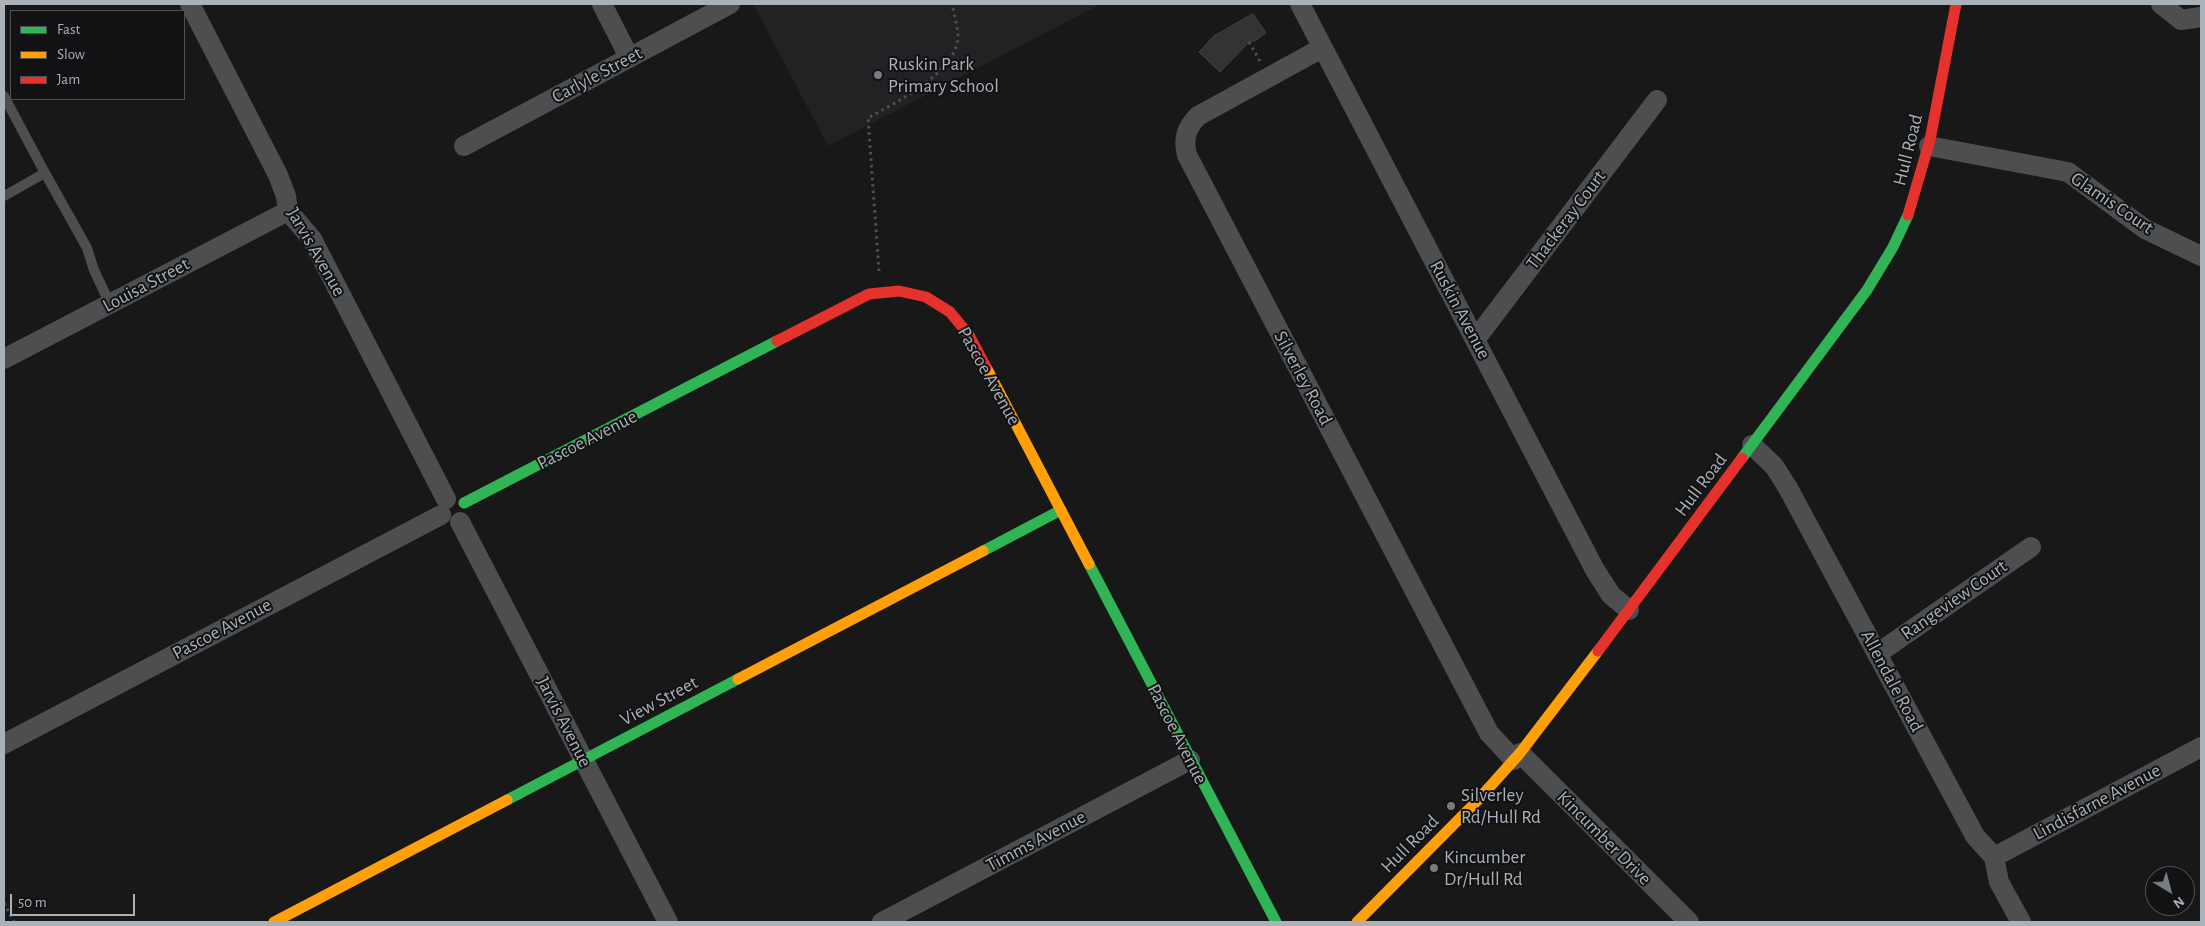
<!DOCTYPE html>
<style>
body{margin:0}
#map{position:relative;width:2205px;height:926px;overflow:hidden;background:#181818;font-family:"Alegreya Sans",sans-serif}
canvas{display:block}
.frame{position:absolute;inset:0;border:5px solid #a9b2b8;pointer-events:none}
.legend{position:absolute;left:10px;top:10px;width:175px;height:90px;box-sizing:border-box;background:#121214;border:1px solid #4e5256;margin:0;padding:6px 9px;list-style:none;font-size:15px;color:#a9b2b8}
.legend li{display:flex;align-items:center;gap:10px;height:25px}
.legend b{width:25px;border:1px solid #4e5256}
.north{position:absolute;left:2145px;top:866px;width:50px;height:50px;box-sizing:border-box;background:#121214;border:1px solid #4e5256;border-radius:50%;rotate:143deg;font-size:14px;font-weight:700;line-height:20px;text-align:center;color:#a9b2b8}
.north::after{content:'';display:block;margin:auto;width:18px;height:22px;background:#767c80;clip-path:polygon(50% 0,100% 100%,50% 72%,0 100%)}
.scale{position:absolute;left:10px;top:894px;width:125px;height:22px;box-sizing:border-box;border:2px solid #a9b2b8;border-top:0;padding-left:6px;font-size:15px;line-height:18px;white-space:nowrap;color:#a9b2b8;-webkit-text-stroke:4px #121214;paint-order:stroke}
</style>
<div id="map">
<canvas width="2205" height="926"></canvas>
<div class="frame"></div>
<ul class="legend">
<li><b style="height:6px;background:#30b455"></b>Fast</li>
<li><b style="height:6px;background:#ff9f0a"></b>Slow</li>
<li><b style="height:6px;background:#e5322d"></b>Jam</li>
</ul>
<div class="north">N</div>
<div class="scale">50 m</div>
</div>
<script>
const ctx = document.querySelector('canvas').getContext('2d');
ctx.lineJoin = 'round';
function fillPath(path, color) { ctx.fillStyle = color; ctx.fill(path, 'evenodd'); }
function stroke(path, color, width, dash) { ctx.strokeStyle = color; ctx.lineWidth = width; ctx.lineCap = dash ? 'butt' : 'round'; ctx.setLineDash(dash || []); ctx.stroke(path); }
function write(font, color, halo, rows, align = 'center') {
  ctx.font = font + ' "Alegreya Sans",sans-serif'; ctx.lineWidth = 4; ctx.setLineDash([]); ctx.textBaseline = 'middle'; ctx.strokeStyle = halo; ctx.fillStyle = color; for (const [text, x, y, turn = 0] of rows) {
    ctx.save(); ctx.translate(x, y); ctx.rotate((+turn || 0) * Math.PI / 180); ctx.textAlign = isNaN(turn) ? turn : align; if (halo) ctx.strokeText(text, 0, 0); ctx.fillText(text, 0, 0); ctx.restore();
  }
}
fillPath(new Path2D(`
 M753 4H1101L828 146Z`), '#222224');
const building = new Path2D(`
 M1253 14 1266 33 1253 42 1251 40 1220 72 1199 52 1214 36Z`);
fillPath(building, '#323334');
stroke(building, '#404344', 1);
stroke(new Path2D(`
 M1249 42 1261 63
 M879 271 868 118C896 102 959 72 958 34 957 24 954 14 952 4
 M4 903 14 922`), '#4e5052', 3, [2.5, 4]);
stroke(new Path2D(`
 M4 96 45 173
 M4 196 45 173 87 248 94 270 110 304`), '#4c4e50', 10);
stroke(new Path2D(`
 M190 4 278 175 286 196 288 211 312 239 446 499
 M602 4 629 57
 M1300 4 1595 570 1611 595 1629 610
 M2161 4 2181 20 2201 17
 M1322 48 1198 116C1186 128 1183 139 1187 155L1489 733 1514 760
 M464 146 730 4
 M1929 146 2068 172 2145 229 2201 256
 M1475 340 1657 100
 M4 359 288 211
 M1752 445 1774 466 1788 488 1975 836 1994 857 1999 882 2021 922
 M460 522 668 922
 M1877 654 2031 547
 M4 744 441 515
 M1520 753 1689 922
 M1994 857 2201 747
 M882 922 1190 760`), '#4c4e50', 20);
stroke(new Path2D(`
 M1742 458 1867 290 1893 247 1908 215
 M464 503 777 341
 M983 551 1061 510
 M1089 564 1276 922
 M507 800 738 679`), '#30b455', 11);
stroke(new Path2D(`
 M986 367 1089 564
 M738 679 983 551
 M274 922 507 800
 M1357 922 1478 800 1520 753 1598 651`), '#ff9f0a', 11);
stroke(new Path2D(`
 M1908 215 1930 140 1956 4
 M777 341 869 294 899 291 926 297 950 312 969 335 986 367
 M1598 651 1742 458`), '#e5322d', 11);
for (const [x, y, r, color] of [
 [878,75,5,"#767c80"],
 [1451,806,5,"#767c80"],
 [1434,868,5,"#767c80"]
]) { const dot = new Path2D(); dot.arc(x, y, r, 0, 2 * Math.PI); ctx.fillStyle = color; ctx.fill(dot); stroke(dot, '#121214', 2); }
write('19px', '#a9b2b8', '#121214', [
 ["Ruskin Park",888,64],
 ["Primary School",888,86],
 ["Silverley",1461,795],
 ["Rd/Hull Rd",1461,817],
 ["Kincumber",1444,857],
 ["Dr/Hull Rd",1444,879]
], 'left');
write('19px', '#a9b2b8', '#121214', [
 ["Carlyle Street",597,75,-28],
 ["Hull Road",1908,150,-76],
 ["Glamis Court",2112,203,34],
 ["Thackeray Court",1566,220,-53],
 ["Jarvis Avenue",316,252,60],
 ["Louisa Street",146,285,-28],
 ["Ruskin Avenue",1460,310,62],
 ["Pascoe Avenue",989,376,61],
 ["Silverley Road",1303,378,62],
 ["Pascoe Avenue",587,440,-27],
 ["Hull Road",1701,485,-53],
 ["Rangeview Court",1954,600,-35],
 ["Pascoe Avenue",222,629,-28],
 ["Allendale Road",1892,681,62],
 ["View Street",659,701,-28],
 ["Jarvis Avenue",564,722,63],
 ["Pascoe Avenue",1177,734,63],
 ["Lindisfarne Avenue",2097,802,-28],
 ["Kincumber Drive",1604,838,45],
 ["Timms Avenue",1036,841,-28],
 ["Hull Road",1410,844,-45]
]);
</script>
